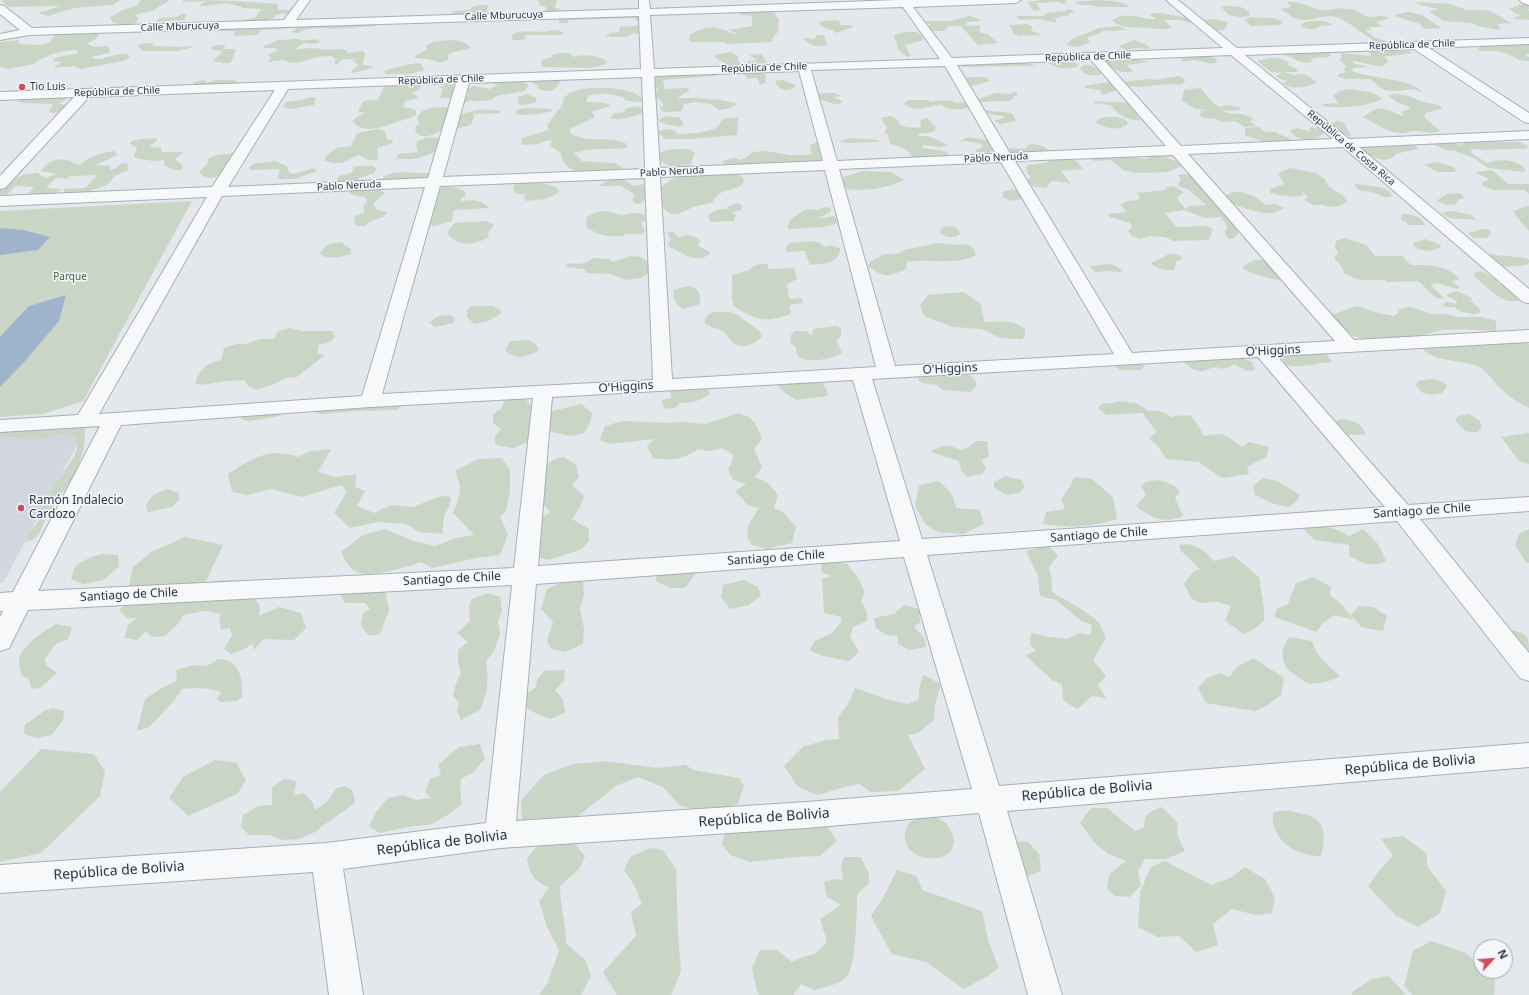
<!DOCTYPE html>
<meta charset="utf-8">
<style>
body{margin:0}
#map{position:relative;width:1529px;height:995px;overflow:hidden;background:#e4e7ec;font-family:"Noto Sans",sans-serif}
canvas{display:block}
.north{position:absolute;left:1473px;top:939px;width:40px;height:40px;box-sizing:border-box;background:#f4f6f9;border:1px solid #a4a8b1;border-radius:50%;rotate:64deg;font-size:11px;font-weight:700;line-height:16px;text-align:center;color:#2b3445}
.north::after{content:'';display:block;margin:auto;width:14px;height:18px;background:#d1495b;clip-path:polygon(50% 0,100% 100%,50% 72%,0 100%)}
</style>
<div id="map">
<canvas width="1529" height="995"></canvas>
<div class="north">N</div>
</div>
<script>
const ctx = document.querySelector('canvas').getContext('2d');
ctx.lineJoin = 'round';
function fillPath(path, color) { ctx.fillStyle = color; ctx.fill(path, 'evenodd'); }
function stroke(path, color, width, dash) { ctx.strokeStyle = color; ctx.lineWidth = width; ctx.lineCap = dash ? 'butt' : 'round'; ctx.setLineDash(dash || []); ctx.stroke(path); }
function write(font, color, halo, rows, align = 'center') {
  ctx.font = font + ' "Noto Sans",sans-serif'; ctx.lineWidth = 3; ctx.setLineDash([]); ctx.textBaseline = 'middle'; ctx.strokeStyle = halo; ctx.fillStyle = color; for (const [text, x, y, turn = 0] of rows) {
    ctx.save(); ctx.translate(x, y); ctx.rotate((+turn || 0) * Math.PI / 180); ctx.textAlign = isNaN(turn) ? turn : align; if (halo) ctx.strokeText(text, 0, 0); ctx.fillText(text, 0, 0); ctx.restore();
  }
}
fillPath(new Path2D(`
 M85 430 3 583H0V434Z`), '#d2d6de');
fillPath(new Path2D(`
 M1 0H125H120L113 5 74 8 48 16 38 13 61 6 8 7Z
 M141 0H170L152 11 134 15 138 17 137 22 128 25 113 23 110 18C118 12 126 8 136 6Z
 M183 0C215 0 246 1 278 4V10H289L293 6H299L295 13 280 14 275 15 274 18 263 21 242 20 255 18 261 9 242 8V7L227 3 202 6 199 5 207 1 183 2Z
 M529 0H557L555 8 562 9 553 12 546 11V7L541 6 537 0Z
 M1042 0H1065L1067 2 1063 4 1058 2 1036 3 1041 10 1036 11 1031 9 1030 5 1026 2Z
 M1100 0C1109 1 1123 1 1130 7H1097L1091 5H1081L1074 2Z
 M1287 2C1300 0 1310 8 1322 10 1326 11 1330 9 1334 9 1339 8 1345 9 1350 9 1359 10 1361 15 1368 17 1376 18 1378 13 1389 18L1376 22 1382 27H1369L1372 30H1365L1375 38 1386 41 1387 43C1381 44 1375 45 1370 41L1372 39C1360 33 1350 22 1337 17 1325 14 1314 20 1303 20 1293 20 1289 13 1281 10V9L1291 7Z
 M1415 2 1450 4 1467 10H1483L1490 11 1511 23 1497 24 1501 29 1499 30 1478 26 1471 23 1443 21 1429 11 1439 9 1420 5Z
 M1522 4 1529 5V9H1527L1529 11V20L1515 19 1514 17 1521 16 1509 9Z
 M479 5H488L487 11C479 16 459 17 451 13L454 11 470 10 472 7Z
 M1227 6 1241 7 1249 12 1250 16 1240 17 1229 15 1221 7Z
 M1065 9H1070L1076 12 1069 13V15L1055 18 1057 23 1038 19 1020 20 1016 17 1019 16H1042L1047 13 1067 11Z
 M759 10 774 12 779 20 778 32 773 37 772 42 727 44 724 42H690L689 40 690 35C700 29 710 25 721 29 728 31 731 34 739 34L728 30 752 26V16L741 15 740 12Z
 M1408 12 1422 15 1441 28 1426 29 1423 28 1420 24 1395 16V15Z
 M1161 13 1188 18 1191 23 1180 20H1165L1171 28C1163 30 1157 29 1149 28 1136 27 1121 30 1112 20 1128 10 1141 20 1157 19L1148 14Z
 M182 14H187L184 20 155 22 160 18 176 17Z
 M619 15H635L641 17 642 20 636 21V18L569 20 568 23H559V19L548 18 612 17Z
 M969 16 980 19 979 21 967 22 965 25 969 26 978 25 981 27 979 30 981 33 987 34 998 43 978 45 961 26H949L944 31H930L928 26 931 25 923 21H950Z
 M1251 17C1261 19 1277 15 1283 23L1278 25 1252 26 1244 20Z
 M1211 19 1223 21 1228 23 1224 30 1216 31 1211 28 1213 26 1202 22 1204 20Z
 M838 20 841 25H851L853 27 836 33C832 28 824 30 819 24L821 21Z
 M1312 21H1326L1333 25 1319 26V27L1315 29H1308L1300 26 1305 22Z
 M376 24 375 26 331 29 325 28 307 29 297 33 291 32 296 29 291 25Z
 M1027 24 1032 26V29L1030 30 1040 34V35L1019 36 1013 33 1010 25Z
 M283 25 287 27 286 29 262 30 256 35 234 36 235 31H216L215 30 235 27 242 30Z
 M636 25H640V34L633 33 627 37H605L611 33 619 32 620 27 635 26Z
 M1118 26 1127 30 1103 31 1099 34 1087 37 1090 42 1078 47 1068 46 1067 44 1072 39 1099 28Z
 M552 30 560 31 563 33 562 35H526L524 37 527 38C523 40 518 40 513 40L512 35C523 27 540 35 552 30Z
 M100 32 97 38 87 44 95 47 108 46 110 53 95 56 91 58C105 62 115 51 129 55L130 58 123 61 81 69 74 66 55 68V66L62 62 52 61 55 58 77 53V50H71L55 53 39 60 34 64 8 69 0 67V42L19 40 18 44 40 45 49 43 55 34Z
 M906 32H917L922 35 923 40 905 45 910 56 907 57 899 51C898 45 895 41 894 35Z
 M817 35H824L827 46H814L803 39 804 38 814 39Z
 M300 39 301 41 316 39 321 42 314 44 304 43 294 50C305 48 311 48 322 49 331 51 339 46 347 51V53L363 51 365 54 362 65 372 66V68L352 73 351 72 358 65 352 60 358 58 341 60 338 64H335L334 62 336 60 331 56 317 57 301 62 291 63 284 60 267 62 271 59 268 55 278 50 275 48H263L264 46 279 40Z
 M450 40C458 41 466 41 471 48L450 53 448 55V60C437 65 436 60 427 59 424 58 420 59 416 58L415 56 426 50 427 45 433 42Z
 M1134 40 1149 46V49L1135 48 1125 50 1119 46Z
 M148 43 154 44 152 46C165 46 178 48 191 46L193 47 178 51H142L141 48 137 47 140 44Z
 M1525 43 1529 44V54L1525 55 1529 57V61C1518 62 1512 54 1502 52 1493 50 1485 52 1476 50L1485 45Z
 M218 45H225L224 49H234L236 51 230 63H220L221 62H214V60L223 51 213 50 211 47Z
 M1372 49 1389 51 1388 49C1397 49 1405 48 1413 53L1382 57 1387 59 1388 62 1382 67 1354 61 1352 63 1369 67 1353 68 1352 71C1371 79 1409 78 1423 92L1413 89 1397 91 1384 90 1370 79H1345L1337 76 1340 73H1346L1343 68 1347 67 1339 59 1342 57 1341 53 1369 56 1372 55 1366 50Z
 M1325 50 1332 55C1326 59 1318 56 1311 59L1312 62 1306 63 1295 60 1293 58 1284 55 1282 52Z
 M731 52 738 56V60L740 63 758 60 749 55 762 54 766 63 729 66 715 57V55Z
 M559 53H570L573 57C584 54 597 55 607 61L606 64 591 68 542 67 541 61 544 59 554 57 552 55Z
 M1192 55H1205L1217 59 1216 63C1208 65 1203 61 1196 60 1190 60 1187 62 1182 61L1181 59Z
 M1122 58C1131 61 1140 59 1149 62L1127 65 1133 72C1121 73 1112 70 1105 61L1107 60Z
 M1269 58H1278L1289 62 1288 65 1298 70 1296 72H1283L1293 75 1304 74 1317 82C1307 88 1291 90 1282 83L1287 81 1278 78 1276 76 1282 73 1271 72 1257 61Z
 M1046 59 1070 61 1078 64 1077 67C1065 69 1053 70 1046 59Z
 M1020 61 1037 66 963 67 959 65 960 64Z
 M418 63 421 64 424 70 411 74H385V71C395 67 407 65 418 63Z
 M1084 65C1091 64 1097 68 1101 74 1093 77 1084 76 1080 68Z
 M753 72H762L766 75 765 83 760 85 757 78 747 79 744 74Z
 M717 73 715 76 663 80 665 89 687 88 690 90 677 98C696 98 718 98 737 104L730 108 719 110 710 104 696 102 684 104 682 111 666 112 662 111 660 107 664 106 660 100 656 98 655 92 658 90 655 87 654 79 660 75Z
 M1179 76 1185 79V81C1179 88 1174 83 1167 84 1153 85 1133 91 1120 82L1149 79 1155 80Z
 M972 77H984L991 81 967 87 964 78Z
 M552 79 560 82C555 91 548 93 538 89V85L534 84 531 80Z
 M204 80 206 83 217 80H235L238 83 195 86 193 82Z
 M783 80 795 85V87C787 93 779 90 775 81Z
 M521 81 526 83 528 86 525 91 496 96 491 100 483 101H474L470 100 461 106 459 115C473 110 486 108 500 111V113L475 114 471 125 459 128 455 127 459 124 456 121C446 127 426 144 416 132L415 128 419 123 417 118C422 106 437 108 448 107L450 98H440L443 88H439L440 87 450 84 465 93 470 99 465 89 474 86 489 89 498 86 491 82Z
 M1109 82 1114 84 1118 90 1102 95 1100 90 1086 88 1084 86Z
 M400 84 421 86 419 90 412 93 417 96 418 98 405 101 403 107 414 109 416 111V115C409 119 402 120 394 123 382 127 362 135 353 121L356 117 365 113 358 112C364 98 363 101 378 100L384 87Z
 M591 88C607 88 628 87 642 98L643 101 637 102 624 100 625 98C613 94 600 92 588 96L586 102 605 103 611 106 593 111 592 112 595 117 570 129V133C587 144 609 135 627 144V148C609 150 591 147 574 153L582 161 614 163 623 168 622 171C603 172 563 180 561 153L550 146 552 140 545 141 538 144 523 145 521 142 522 138 549 130 547 125C552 119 556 113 561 107 563 104 562 99 566 96 572 90 583 89 591 88Z
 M1200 88C1207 93 1208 101 1220 107L1227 105 1240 107 1239 110 1222 111C1232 116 1244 111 1253 119L1249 122 1253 123 1255 126 1245 127 1235 121 1223 122 1216 119 1204 118 1200 116 1201 111 1207 110 1196 109 1182 101 1184 90Z
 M1349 89 1370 92 1382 98C1375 106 1331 110 1321 105L1324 104 1338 103 1333 96 1340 91Z
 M1013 92 1017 93V96H1013V99L1009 101 980 102 977 100 996 93 1010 94Z
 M58 93 68 98 59 104 70 105 61 115 57 113 49 112 53 104 25 103 17 101 24 96Z
 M827 93H835L842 96 833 97 842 101 840 104H834L816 98 818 94Z
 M527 94 536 98V102L524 105 518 104V97Z
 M1393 94C1404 94 1409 96 1418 100 1427 104 1434 102 1443 108L1426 113 1424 117 1440 131C1430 135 1425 131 1415 131 1412 131 1407 133 1403 133 1386 134 1376 122 1362 117 1366 115 1370 112 1374 110 1384 105 1394 114 1403 116L1404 115 1401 112 1409 109 1410 107 1397 102 1389 96Z
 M314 97 316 98 314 105 290 109 283 107 284 103C290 101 295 101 301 100 304 100 309 97 314 97Z
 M907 100H927L931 102C938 101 950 99 956 103L968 102 969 107C962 111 947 110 941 105 928 106 915 113 904 104Z
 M1095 101 1130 103 1137 109V116L1141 120C1130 122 1116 114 1111 105L1093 103Z
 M638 106 646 110C637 118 622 119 610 119L613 114 624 112 626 108Z
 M527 108 552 109V111C541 114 529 115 518 115L515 112 520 109Z
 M983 110 1012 113 1016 121 1000 124 994 121 1004 118 1003 116 994 115 982 112Z
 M666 116 680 118 684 124 679 127C672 124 664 126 658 120Z
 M892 116 898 120 900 125C907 128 913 128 921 127L920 120 927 118 936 128 934 132 917 134 919 136H928L948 145 941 147 923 145 922 147C928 151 939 148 949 153L946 156 913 158C910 149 898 146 890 144L888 135 884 133 887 128 881 118Z
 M738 117 737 135 693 139H665L657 132C663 129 673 127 677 134 687 134 709 133 717 127 719 125 721 121 723 119Z
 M1105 117H1117L1126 120 1128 124C1118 132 1106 128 1096 123L1098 119Z
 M1338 121 1344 123 1352 137 1341 134 1329 124Z
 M1258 127 1266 132H1276C1281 137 1290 136 1296 143 1278 144 1262 143 1245 135V128Z
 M1310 127 1320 129 1324 133C1315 143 1298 142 1290 131 1296 125 1304 130 1311 132L1309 129Z
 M378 129 385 131 387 139 392 140 393 143 377 148 378 160H368L359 155C344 161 344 166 325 161V157L336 148 351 146 357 133Z
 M428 137 438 138 439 141 452 145 451 147 415 159H396L398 154 418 152 416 144 418 141Z
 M968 137C982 140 985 137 996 147L989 153 976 152 975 150 982 148 983 145 973 142 960 141Z
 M156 138 157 140 150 146 153 148 161 147V152H184L175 159 182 165 183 170H175L165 166 164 160 153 161 135 158 134 156 137 147 133 146 130 143 132 141 140 139Z
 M850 138 878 140 879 142 845 143 840 141Z
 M1476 140 1490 142H1520L1528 146 1526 149C1508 148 1491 151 1473 149L1470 152 1487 163C1501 159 1515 158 1526 170L1524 172 1488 168 1474 158 1455 151 1445 150 1431 143 1448 141 1459 145Z
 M817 143 822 144 824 159 819 162 731 167 724 164 722 161 734 158 740 160 747 157 753 152 765 151 791 155H812L810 147 811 144Z
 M1033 144C1039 145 1043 145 1048 150V152L1015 154 1008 152 1010 148 1026 149 1027 145Z
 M1400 144 1414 145 1419 149C1412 150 1402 152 1397 154 1391 157 1397 155 1392 158 1382 163 1372 156 1364 151L1363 147C1376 145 1388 147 1400 144Z
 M676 149H689L695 153 691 164C674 167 669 169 656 157 660 150 669 150 676 149Z
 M115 151 117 155 96 165 110 166V170L117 168 120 164 127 163 128 170 115 176 107 185 87 192 64 195V189L85 188 97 175 70 176 67 179 56 178 46 188 62 189C53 196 38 199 28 194L34 187 15 186 6 196 0 197V187L25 174 37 173 46 178 56 174 41 171C46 162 58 157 68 160 73 162 74 165 80 164 84 163 85 160 88 159 97 154 105 152 115 151Z
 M233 153 236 156C227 168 215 188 199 172L208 163 209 158 218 155Z
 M1116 154 1145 159 1153 156 1162 155 1180 163 1183 166 1167 172 1135 173 1123 170 1111 160 1095 161 1088 157Z
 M1056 158C1069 158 1075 156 1083 169L1061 171 1071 184C1062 183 1050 176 1047 188L1035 187 1030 184 1028 180 1031 177 1027 173 1026 168 1028 165 1045 163Z
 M275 161 287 166 288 171 291 174C300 173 306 170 314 168L316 170 315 172 295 179H279L278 175 280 169 252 170 249 168 253 164Z
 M1437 162 1454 167 1456 172H1438L1424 165 1425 164Z
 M358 166H374L376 169 374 173 359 178 357 181 343 184 335 182 339 176 351 173 354 167Z
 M445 167C446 175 440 177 434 179L385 181 383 178 384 176 393 173 403 172 415 173H431Z
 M1290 168 1316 173 1325 179 1328 186 1345 197 1347 202 1340 206 1331 207 1322 205H1313L1304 200 1308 197 1302 192 1303 196C1293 197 1280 196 1270 193V189L1284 184 1278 173Z
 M1492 170 1508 184H1529V194L1524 190H1494L1483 186 1482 182 1490 180 1475 172Z
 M863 171 892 172 904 180C887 188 865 192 847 189L844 186 843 177Z
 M735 172 744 179 743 184C730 193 720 187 712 203 706 204 699 205 693 207 687 210 679 215 672 214 660 211 660 196 661 187L674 178 707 173Z
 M1185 174 1193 176 1237 228 1238 234 1233 239H1228L1224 231 1227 230 1226 224 1221 217 1205 218 1184 210 1165 213 1176 227 1207 226 1213 229 1209 240 1173 241 1165 237 1150 236 1140 239 1132 236 1128 231 1132 227 1130 223 1110 217 1108 214 1126 212 1121 204 1129 201 1138 200 1140 197 1137 193 1166 190V187L1173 186 1184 192 1177 198 1185 209 1190 206 1206 205 1189 190 1178 186 1179 181 1181 180 1178 175Z
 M621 179 626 181 633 186 645 184C648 192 647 198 641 204L634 203 632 200 635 196 633 193 621 186H599L607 181Z
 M528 182C538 183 552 183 559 190L558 193 545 199 526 201 524 198 526 195 515 193 513 188 516 184Z
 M1357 184 1384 188 1389 191 1392 196C1381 199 1381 194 1371 192 1364 191 1359 192 1354 185Z
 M374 186 385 193 373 204 377 210 387 212 385 216 369 222 365 226H357L354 223 355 216 365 212 363 207 367 201 365 197 352 195 350 193 349 191Z
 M443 187C453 187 459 187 466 193L465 196 461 198V201C471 200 482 199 489 208L454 210 452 221 434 226 427 224 430 215 433 212 432 208 437 200 435 196 438 189Z
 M1013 189 1021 191 1024 197 1022 199 1010 201 1003 197V192Z
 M1232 192H1242L1254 196 1266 205 1276 204 1284 208C1280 210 1276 213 1272 213 1259 214 1232 206 1223 197Z
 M1458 193 1463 195 1464 198 1459 199 1456 204 1448 205 1436 201 1447 194Z
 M192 201 83 401 43 414 0 417V211Z
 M737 203 740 204 743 207 741 210 733 212 736 215 734 221 710 222 708 216C713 210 720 209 727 209V207Z
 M1526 206H1529V231L1516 216 1514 211Z
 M825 207 830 208 831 211 818 219 834 216 841 222 824 227 789 229 787 227 790 220 803 211 808 209 818 210Z
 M606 211 621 215 632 213 644 214 647 220 641 223 645 231 641 234H625L624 236C607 237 600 236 586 227L587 217 596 212Z
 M1452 211 1471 215 1477 220 1449 218 1441 213Z
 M1402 214C1411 214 1422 216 1425 225H1409L1401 219Z
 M487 221 494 225 488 233 489 237C475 245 459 248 448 234L449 229 455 223Z
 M948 226C954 227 958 227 960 234 953 239 947 237 940 234L941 228Z
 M1484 229 1490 230 1491 233 1487 238H1473L1468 233Z
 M671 232H674L678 237C686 235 695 234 700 241L698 246 710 252V254C695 265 683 252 669 247L668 243 671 240 667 233Z
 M1345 238 1366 245 1375 256H1402L1411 265C1431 265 1446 265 1460 279L1452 281 1460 288 1457 289 1437 283 1431 285 1445 299 1436 298 1418 281 1387 282 1385 280H1364L1353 278 1344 273 1341 266 1334 258 1338 253 1335 248 1336 241Z
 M1425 239 1441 245 1440 248C1430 251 1421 253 1413 245L1414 243Z
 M812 241 820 243 824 247C830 245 835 245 840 249 840 264 821 264 810 265L805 251 787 252 785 249 789 243Z
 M341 242 351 249V254C342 257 328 260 320 254 328 243 327 244 341 242Z
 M938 243 956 245 967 244 973 248 976 255C954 266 930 258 907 262L906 269C890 277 882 278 868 266L871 261 885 254H898L904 250Z
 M1169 254H1177L1182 257 1181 260 1176 261 1174 270C1165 270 1158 270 1151 263Z
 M1486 254 1526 258 1529 260V263L1526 265 1494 268Z
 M630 256 641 257 650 264 649 273 641 278 626 280 610 274 587 273 584 269 566 267 567 263C577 264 585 265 593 258L609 259 613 262Z
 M1255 260H1269L1289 280C1273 281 1257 275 1243 269V266Z
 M765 264 768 265V269L794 268 797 279 787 284 789 299 801 298 803 303 789 305 791 314C764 323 757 321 734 306L732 298V275L750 270C753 265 759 264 765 264Z
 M1111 264 1123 270 1120 272 1109 271 1095 272 1090 266Z
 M1480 271 1491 276 1498 281 1497 283 1517 292 1520 300C1502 307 1488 286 1475 277L1474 274Z
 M690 286C701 291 700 293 700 304L684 309C677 306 672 298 674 290L679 288Z
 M1457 291 1472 298 1471 301 1479 308 1481 312 1475 314 1462 312 1454 307H1444L1443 304 1447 302 1456 304 1457 301 1447 296 1449 293Z
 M964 292 981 304 984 322C1000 322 1012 319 1025 329V337L1021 339 1000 338 982 329 953 327 924 316 920 305 928 295Z
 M472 306H493L500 310 501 314 485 322 474 324 467 317V310Z
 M1357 306 1378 313 1394 316 1399 312 1398 309 1411 307 1431 314H1445L1458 317H1482L1496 321V331C1479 330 1461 328 1444 330 1438 330 1432 333 1426 334 1387 342 1357 350 1329 316Z
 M714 312H729L738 315 759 331 762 337C753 345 744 349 733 343 729 340 728 335 725 333 720 328 711 328 705 324 704 317 708 314 714 312Z
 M451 315 455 318 454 323 435 327 430 323C435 315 443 316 451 315Z
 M836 326 841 328V336C833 343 840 345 842 353 835 358 805 365 798 356 796 354 796 349 796 347L791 344 790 336 795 331H806L812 336 813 329Z
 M289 328 302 331H332L335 337 330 342 318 345V353L324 356 297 377 285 378 274 384 256 390 248 386 245 380 227 381 201 385 195 383C202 368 204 364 221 360L224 348 237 344H246L260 339H275L277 332Z
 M528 340 536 344 539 350C527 357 516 361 505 350L510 341Z
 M1518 340 1529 344V408C1519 403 1509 397 1501 389 1494 383 1487 371 1479 367 1461 358 1434 364 1421 347Z
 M1314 351 1327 355 1332 362C1314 363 1304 369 1286 365L1282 358 1287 354Z
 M1239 357 1252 362 1255 370 1247 371 1234 364C1224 372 1222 367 1212 368 1209 368 1206 371 1203 371 1196 372 1190 367 1185 363V358Z
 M1136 362 1144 366 1142 370H1120L1116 367 1115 364Z
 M956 372C966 373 974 375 977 385L971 392 943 390 937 385 923 383 918 380 920 375Z
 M818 376 826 388 828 396 796 400 785 393 774 382Z
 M1433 379 1443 382 1447 386 1442 393C1430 396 1422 396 1416 385L1418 381Z
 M706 386 710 394C700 401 692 403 680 403L675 408 667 409 663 406 662 400 671 398 670 391 675 387Z
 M520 390 525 399 540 414 581 404 592 413 590 424 584 433 572 436 540 430 534 440 513 448 496 445 494 438 501 429 493 423V414L502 408 507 391Z
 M393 393 405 396 408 403 396 410 356 411 323 414 312 412 305 409 313 400 318 399 357 396 365 398Z
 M273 401H284L286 411 280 416 250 421 243 420 238 415 256 404Z
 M1120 401 1136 403 1149 411C1159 409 1165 412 1173 418L1174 416 1190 415 1198 425 1204 436C1223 431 1227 435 1242 447L1249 442 1269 447 1266 457 1247 467 1249 474 1222 478 1199 462 1166 459 1158 446 1149 438 1157 432 1142 413 1106 415 1098 408 1101 404 1112 403Z
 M739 413C754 418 757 424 762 439L754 449 762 467 755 477 769 484 778 495 774 508 783 512 796 527 792 543 766 549 752 545 747 537 748 526 759 508 748 505 735 491 746 484 733 480 728 469 732 462 733 454 721 448 710 451 698 449C681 460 673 461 653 458L647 446 654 439 610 444 600 440 605 426 623 421 666 423 683 422 705 424Z
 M1469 414 1479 420 1482 427 1478 432C1466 434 1462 429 1455 420L1458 416Z
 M1340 419C1353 420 1361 422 1366 434L1348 435 1341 430 1336 422Z
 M79 424 85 428C86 466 67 485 48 514 44 521 42 531 37 536 35 539 29 541 26 542L28 535 40 519 44 504 52 489 75 455 77 448 75 437C57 430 52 439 35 439 23 439 12 435 0 437V431L64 426 75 428Z
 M1529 433V464L1519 461 1501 437Z
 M977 441H987L989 456 982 460 986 469 982 474 967 477 961 470 959 461 931 452C941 444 949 444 960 450L967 448Z
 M331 449 318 472 335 477 357 474 355 487 365 491 357 506 374 513 391 505 413 507 441 496 451 497 449 507 444 516 442 534 419 532 406 524 378 522 350 528 334 513 347 491 341 485 302 497 271 489 247 495 232 492 228 474C253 458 268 447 298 457L311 451Z
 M564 457 576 465 579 477 572 485 584 496 579 509 572 519 589 529V541L582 549 549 560 530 555 540 519 550 512 541 501 542 467 555 459Z
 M502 458 510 470V491L506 511 500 517 508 534 500 555 476 558 432 568 421 562C408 567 372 577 359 573 349 569 345 560 341 552L363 535 385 529 413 541 435 546 456 538 474 535 453 513C460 495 463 489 455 471L478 459Z
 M1005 476 1021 480 1025 487 1020 493 1006 495 994 487V482Z
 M1074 477 1092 479 1113 497 1117 519C1092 527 1068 528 1043 524L1046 512 1065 509 1061 499 1071 485Z
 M1263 478 1277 481 1300 495 1296 502 1288 507 1271 503 1255 495 1253 486Z
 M1159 480 1173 485 1180 491 1175 498 1183 516C1165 524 1150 518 1136 506L1146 495 1141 487 1145 482Z
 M939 481 951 493 957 508 980 510 984 524 963 534 938 532 926 525 915 506 919 485Z
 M167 489 179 493V500L172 507 148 512 146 505 153 495Z
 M1314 523 1337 530 1349 536 1363 529 1378 544 1386 561C1371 568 1363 563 1349 556V545L1315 540 1304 530Z
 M1529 529V563L1526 562 1515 545 1519 534Z
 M185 537 223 545 206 581 153 591 128 590 133 567 151 552Z
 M1188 544 1202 549 1214 561 1234 556 1259 577 1264 609V621L1254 629 1244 634 1225 621 1231 606 1218 602 1200 603 1191 598 1184 584 1193 572 1200 569 1181 551 1179 545Z
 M1048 545 1058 555 1049 567 1052 580V592L1081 609 1099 622 1106 638 1093 660 1106 676 1098 685 1106 698 1092 696 1077 709 1063 700 1062 684 1052 680 1025 655 1036 651 1030 644 1031 633 1050 637 1067 639 1079 633 1090 635 1092 625 1081 621 1056 600 1040 596 1038 576 1026 551Z
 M102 554 118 555 119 566 104 580 83 584 71 579 76 565 91 557Z
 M822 561 834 562 847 564 858 578 865 592 861 601 867 611V621L853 627 850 636 859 652 849 661 823 656 809 650 815 641 832 633 841 622V617L824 613 822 579 832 576 821 572Z
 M690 568 696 573 685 588H671L656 581 657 573Z
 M1314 577 1331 587 1330 595 1342 605 1354 620 1335 615 1322 624 1317 632 1274 617 1277 609 1288 604 1296 583Z
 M238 580 240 593 254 597 260 606 259 616 279 607 301 613 306 628 294 640 264 639 254 650 253 643 246 648 231 654 224 649 232 635 230 628 221 630 219 617 222 614 205 611 183 615 179 623 165 636 152 637 146 631 137 640 124 638 128 625 137 618H127L119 610 127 604 144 603 156 605 177 601 183 595 214 581Z
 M568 580 583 582 584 595 580 608 584 629 583 644 565 652 551 649 547 640 553 622 541 609 547 589Z
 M744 580 758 587 761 595 749 605 730 609 721 597 723 585Z
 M372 588 386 593 389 611 380 634 369 636 361 626 363 613 370 609 365 603H345L340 594Z
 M488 593 500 597 502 611 498 621 500 634 494 651 486 661C489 681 488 691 480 710L461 720 457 710 459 703 453 696 456 683 461 673 458 663V650L468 642 457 633 470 621 469 606 472 599Z
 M904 605 919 609 920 622 914 627 925 639 926 647 909 650 898 644V636L886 635 876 628 874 618 894 614Z
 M1359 606 1373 607 1387 616 1383 631 1361 627 1351 615Z
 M56 624 72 627 68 639 56 644 45 659 46 665 57 673 40 688 31 689 29 679 21 675C21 671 19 666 19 662 19 646 44 632 56 624Z
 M1510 630C1529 633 1529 637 1529 655L1503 635Z
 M1289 637 1312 641C1317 658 1328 665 1340 676 1331 681 1318 685 1307 683 1304 682 1300 678 1296 676 1280 666 1279 652 1289 637Z
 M1253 658 1284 678 1281 695 1267 705 1256 711 1206 703 1198 688 1206 679 1219 673 1229 677 1237 667Z
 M218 659C239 657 244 681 242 697L237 701 221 702 217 699 221 692C207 687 197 688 182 689L173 702 149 727 137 731 145 699 160 689 177 681 176 670 195 665 207 666Z
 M565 670 564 681 555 690 563 699 565 712 551 719 537 714 526 707 527 694 536 687 537 680 544 671Z
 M923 675 941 684 935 705 934 720 918 733 908 735 925 769 898 791 871 792 859 784 844 787 818 795 798 787 784 766 803 747 825 740 839 739 838 717 848 704 855 688 889 700 908 704 919 699V689Z
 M53 708 64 711 63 720 52 735 37 738 24 734 25 725 44 711Z
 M480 744 485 758 474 772 461 779 460 789 462 804 446 816 430 825 413 826 379 833 369 826 376 812 388 798 403 795 416 800 431 798 425 792 430 779 441 775 438 765 459 747Z
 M41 749 94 754 105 772 100 796 41 853 0 862V792Z
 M215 760 237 763 246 781 237 794 188 816 169 798 183 777Z
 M605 761 657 768 685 765 694 770 739 778 744 785 738 804 703 812 679 805 663 787 638 777 616 786 572 821H522L521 800 544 775 573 764Z
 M284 779 296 781 294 795 304 793 313 803 315 810 327 802 336 788 345 786 353 791 355 803 313 833 299 839 283 840 269 835H249L241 827 243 815 258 806 272 805V787Z
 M1162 807 1178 823 1177 834 1185 851 1166 859H1145L1138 871 1141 885 1130 897 1115 896 1107 889 1109 874 1126 861 1108 854 1094 842 1080 823 1091 808H1107L1135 831 1144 827C1145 811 1149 813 1162 807Z
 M1288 810C1296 813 1306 814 1313 817 1328 826 1324 844 1321 857 1312 855 1300 854 1293 849 1279 841 1271 828 1273 812Z
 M929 815C939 818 948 822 952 833 966 872 886 864 909 823L921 816Z
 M822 819 837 841 820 856 794 857 750 862 730 855 722 844 726 829Z
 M1403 836 1427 854V866L1446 891 1440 913 1418 927 1395 915 1368 886 1379 871 1393 855 1381 839Z
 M562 840 576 845 585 857 579 869 560 886C560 905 566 923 566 943L586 961 591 976 581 995H539L548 982 559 950 547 927 539 901 549 888C534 880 530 876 527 859 538 842 543 842 562 840Z
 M1012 841 1028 842 1039 854 1041 871 1023 878Z
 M650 848 663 850 676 869 678 933 681 971 671 995H617L603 972 636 936 631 912 642 904 634 885 624 870 630 857Z
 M844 857H861L869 874V883L857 894C857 909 856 963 848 975 840 985 825 987 814 990L801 984 793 995H760L757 991 752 968 760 950H777L792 962 802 957 815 954 827 942 820 919 841 905 827 897 824 882 834 879 843 880 841 866Z
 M1165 861 1211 885 1230 878 1245 867 1265 879 1275 898 1272 913 1256 915 1232 909 1213 924 1218 945 1196 952 1179 936 1157 937 1138 927 1140 892 1151 867Z
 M897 870 917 876 922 890 982 911 988 940 999 968 988 976 964 989 926 962 892 954 871 916 883 898Z
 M1431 941 1466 953 1481 967V971H1485L1495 981 1494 995H1413L1404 986 1413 951Z
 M1389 976 1406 995H1352V992L1372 979Z`), '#c9d6c5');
fillPath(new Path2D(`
 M0 228 23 230 50 237 38 250 0 255Z
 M66 295 59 321 25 361 0 387V337L29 306Z`), '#9fb4cc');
const street = new Path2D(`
 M299 0H310L296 20 639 9V0H649L650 9 898 0H1021L1016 3 913 7 952 58 1223 48 1166 0H1178L1237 48 1529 38V44L1429 48 1529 113V123L1524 122 1414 49 1245 55 1349 139 1529 131V139L1359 147 1529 289V303L1523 302 1343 147 1188 154 1354 340 1529 330V342L1277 356 1408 505 1529 497V511L1420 519 1529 653V681L1520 678 1397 521 927 555 999 786 1529 743V767L1007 811 1062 995H1028L979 813 806 828 500 848 343 869 363 995H329L313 872 0 893V865L326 843 486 823 512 585 28 610 9 648 0 651V617L3 611H0V593L13 592 100 426 0 432V420L78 415 207 197 0 206V196L212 187 275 90 89 97 5 188 0 189V176L74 97 0 100V92L641 69 639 16 29 35 0 40V34L20 30 0 14V5L4 6 32 28 284 20ZM903 7 940 59 654 69 650 15ZM1231 55 1333 139 1181 146 1104 60ZM1091 60 1166 146 1010 153 957 65ZM945 66 996 154 837 161 811 70ZM799 71 823 161 660 168 654 76ZM642 77 645 169 443 177 469 83ZM456 83 428 178 228 187 288 89ZM1173 155 1335 341 1132 353 1015 161ZM1001 162 1114 354 895 366 839 169ZM825 170 876 367 672 379 660 177ZM645 178 653 380 382 394 440 186ZM425 187 362 396 99 414 222 196ZM1258 357 1385 507 922 539 872 379ZM853 380 900 541 538 566 552 397ZM533 398 514 568 38 591 121 425 370 407ZM904 557 972 789 806 802 516 821 536 584Z`);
const secondary = new Path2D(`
 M1520 0H1529V5L1521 2Z`);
stroke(street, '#a9aeb7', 2);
stroke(secondary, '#a9aeb7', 2);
fillPath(street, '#f7f8fa');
fillPath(secondary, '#fff');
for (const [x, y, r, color] of [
 [22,87,4,"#d1495b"],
 [21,508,4,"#d1495b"]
]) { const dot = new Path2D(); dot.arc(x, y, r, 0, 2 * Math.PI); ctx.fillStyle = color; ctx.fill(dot); stroke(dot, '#f4f6f9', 1.5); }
write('10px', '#2b3445', '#f4f6f9', [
 ["Calle Mburucuya",504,16,-2],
 ["Calle Mburucuya",180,27,-2],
 ["República de Chile",1412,45,-2],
 ["República de Chile",1088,57,-2],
 ["República de Chile",764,68,-2],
 ["República de Chile",441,80,-2],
 ["República de Chile",117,92,-2],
 ["República de Costa Rica",1351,148,40],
 ["Pablo Neruda",996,158,-3],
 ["Pablo Neruda",672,172,-3],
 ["Pablo Neruda",349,186,-3]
]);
write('10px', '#2b3445', '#f4f6f9', [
 ["Tio Luis",30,87]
], 'left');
write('10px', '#3f6138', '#f4f6f9', [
 ["Parque",70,277]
]);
write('12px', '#2b3445', '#f4f6f9', [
 ["O'Higgins",1273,351,-3],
 ["O'Higgins",950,369,-3],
 ["O'Higgins",626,387,-4],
 ["Santiago de Chile",1422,511,-4],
 ["Santiago de Chile",1099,535,-4],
 ["Santiago de Chile",776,558,-4],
 ["Santiago de Chile",452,579,-3],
 ["Santiago de Chile",129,595,-3]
]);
write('12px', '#2b3445', '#f4f6f9', [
 ["Ramón Indalecio",29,501],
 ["Cardozo",29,515]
], 'left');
write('14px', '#2b3445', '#f4f6f9', [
 ["República de Bolivia",1410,765,-5],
 ["República de Bolivia",1087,791,-5],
 ["República de Bolivia",764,818,-4],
 ["República de Bolivia",442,843,-7],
 ["República de Bolivia",119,871,-4]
]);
</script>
